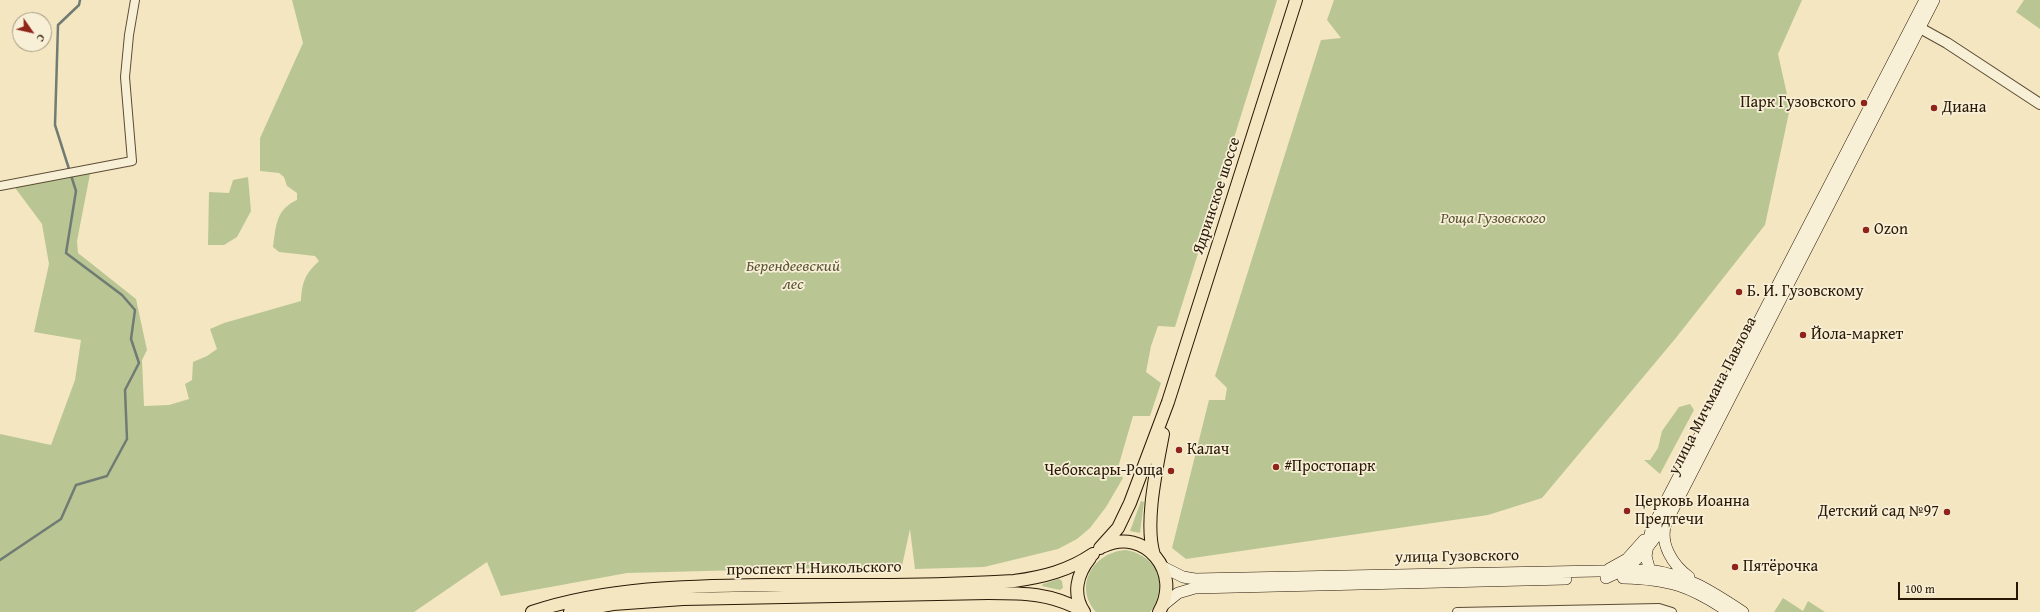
<!DOCTYPE html>
<meta charset="utf-8">
<style>
body{margin:0}
#map{position:relative;width:2040px;height:612px;overflow:hidden;background:#f4e6c1;font-family:"Gentium Book Plus",serif}
canvas{display:block}
.north{position:absolute;left:12px;top:12px;width:40px;height:40px;box-sizing:border-box;background:#f8efd7;border:1px solid #a59983;border-radius:50%;rotate:124deg;font-size:11px;font-weight:700;line-height:16px;text-align:center;color:#291805}
.north::after{content:'';display:block;margin:auto;width:14px;height:18px;background:#8f2418;clip-path:polygon(50% 0,100% 100%,50% 72%,0 100%)}
.scale{position:absolute;left:1898px;top:582px;width:120px;height:18px;box-sizing:border-box;border:2px solid #291805;border-top:0;padding-left:5px;font-size:12px;line-height:14px;white-space:nowrap;color:#291805;-webkit-text-stroke:3px #f8efd7;paint-order:stroke}
</style>
<div id="map">
<canvas width="2040" height="612"></canvas>
<div class="north">С</div>
<div class="scale">100 m</div>
</div>
<script>
const ctx = document.querySelector('canvas').getContext('2d');
ctx.lineJoin = 'round';
function fillPath(path, color) { ctx.fillStyle = color; ctx.fill(path, 'evenodd'); }
function stroke(path, color, width, dash) { ctx.strokeStyle = color; ctx.lineWidth = width; ctx.lineCap = dash ? 'butt' : 'round'; ctx.setLineDash(dash || []); ctx.stroke(path); }
function write(font, color, halo, rows, align = 'center') {
  ctx.font = font + ' "Gentium Book Plus",serif'; ctx.lineWidth = 3.5; ctx.setLineDash([]); ctx.textBaseline = 'middle'; ctx.strokeStyle = halo; ctx.fillStyle = color; for (const [text, x, y, turn = 0] of rows) {
    ctx.save(); ctx.translate(x, y); ctx.rotate((+turn || 0) * Math.PI / 180); ctx.textAlign = isNaN(turn) ? turn : align; if (halo) ctx.strokeText(text, 0, 0); ctx.fillText(text, 0, 0); ctx.restore();
  }
}
fillPath(new Path2D(`
 M292 0H1277L1175 327 1158 326 1151 346 1146 372 1161 383 1150 416H1133L1117 471 1123 478 1106 507 1090 528 1077 539 1058 549 984 567 915 569 910 529 902 566 627 573 501 596 487 562 414 612H0V434L51 445 75 380 81 340 34 332 49 264 42 224 13 185 82 171 90 174 77 241 78 253 136 299 147 350 142 360 144 406 169 405 189 399 185 384 192 380 193 362 207 356 217 349 210 329 224 323 301 301C302 282 305 274 319 261L315 256 279 252 273 247C276 226 276 209 297 200V193L287 186 284 177 279 173 260 171V138L303 43Z
 M1334 0H1802L1778 54 1790 108 1765 225 1675 339 1542 498 1488 515 1186 559 1172 548 1209 400H1225L1227 388 1215 376 1321 40 1341 38 1327 20Z
 M2024 0H2040V29L2016 12Z
 M248 177 251 211 237 237 224 245H208L209 192 229 193 233 180Z
 M1690 404 1694 410 1660 474 1644 460H1650L1658 448 1662 431 1679 407Z
 M1141 501 1144 502 1140 533 1130 531Z
 M1126 550C1156 555 1173 587 1150 612H1096C1073 586 1093 552 1126 550Z
 M1059 579 1062 581 1063 588 1060 590 1042 586 1043 584Z
 M1783 598 1803 611 1808 601 1825 612H1774Z`), '#b9c694');
stroke(new Path2D(`
 M0 560 61 519 76 485 107 476 127 439 125 390 139 363 131 339 135 310 122 295 66 253 76 191 55 125 58 25 79 5 80 0`), '#707b73', 2.5);
const minor = new Path2D(`
 M0 186 132 161 125 77 129 35 135 0
 M1457 612 1659 608 1672 612`);
const tertiary = new Path2D(`
 M1920 28 1947 43 2040 104`);
const secondary = new Path2D(`
 M1666 523C1659 544 1673 565 1689 577
 M1163 567 1183 577 1195 579 1649 570C1687 575 1711 591 1743 612
 M1609 569 1627 559 1644 540
 M1606 578C1639 564 1648 548 1668 519L1934 0
 M1623 578C1669 579 1690 586 1729 612
 M1652 579 1646 556 1651 530 1925 0
 M1162 606 1178 593 1195 588 1566 579`);
const primary = new Path2D(`
 M1104 546C1144 527 1183 572 1159 612
 M1100 548 1118 528 1130 503 1168 402 1296 0
 M1154 555C1144 523 1157 467 1163 434
 M532 612C607 587 687 586 766 585 848 585 932 586 1014 581 1043 577 1068 571 1093 554
 M570 612 613 604 683 599 988 593C1024 593 1051 593 1083 611
 M1084 612C1072 594 1077 574 1090 558`);
stroke(minor, '#5c4c34', 10);
stroke(tertiary, '#5c4c34', 12);
stroke(secondary, '#291805', 12);
stroke(primary, '#291805', 14);
stroke(minor, '#f8efd7', 8);
stroke(tertiary, '#f8efd7', 10);
stroke(secondary, '#f8efd7', 11);
stroke(primary, '#f4e6c1', 12);
for (const [x, y, r, color] of [
 [1864,103,4,"#8f2418"],
 [1934,108,4,"#8f2418"],
 [1866,230,4,"#8f2418"],
 [1739,292,4,"#8f2418"],
 [1803,335,4,"#8f2418"],
 [1179,450,4,"#8f2418"],
 [1276,467,4,"#8f2418"],
 [1171,471,4,"#8f2418"],
 [1627,511,4,"#8f2418"],
 [1947,512,4,"#8f2418"],
 [1735,567,4,"#8f2418"]
]) { const dot = new Path2D(); dot.arc(x, y, r, 0, 2 * Math.PI); ctx.fillStyle = color; ctx.fill(dot); stroke(dot, '#f8efd7', 1.5); }
write('16px', '#291805', '#f8efd7', [
 ["Парк Гузовского",1856,103,"right"],
 ["Диана",1942,108],
 ["Ozon",1874,230],
 ["Б. И. Гузовскому",1747,292],
 ["Йола-маркет",1811,335],
 ["Калач",1187,450],
 ["#Простопарк",1284,467],
 ["Чебоксары-Роща",1163,471,"right"],
 ["Церковь Иоанна",1635,502],
 ["Предтечи",1635,520],
 ["Детский сад №97",1939,512,"right"],
 ["Пятёрочка",1743,567]
], 'left');
write('16px', '#291805', '#f8efd7', [
 ["Ядринское шоссе",1217,196,-72],
 ["улица Мичмана Павлова",1713,396,-63],
 ["улица Гузовского",1457,557,-1],
 ["проспект Н.Никольского",814,569,-1]
]);
write('italic 16px', '#5b5537', '#f8efd7', [
 ["Роща Гузовского",1493,219],
 ["Берендеевский",793,267],
 ["лес",793,285]
]);
</script>
